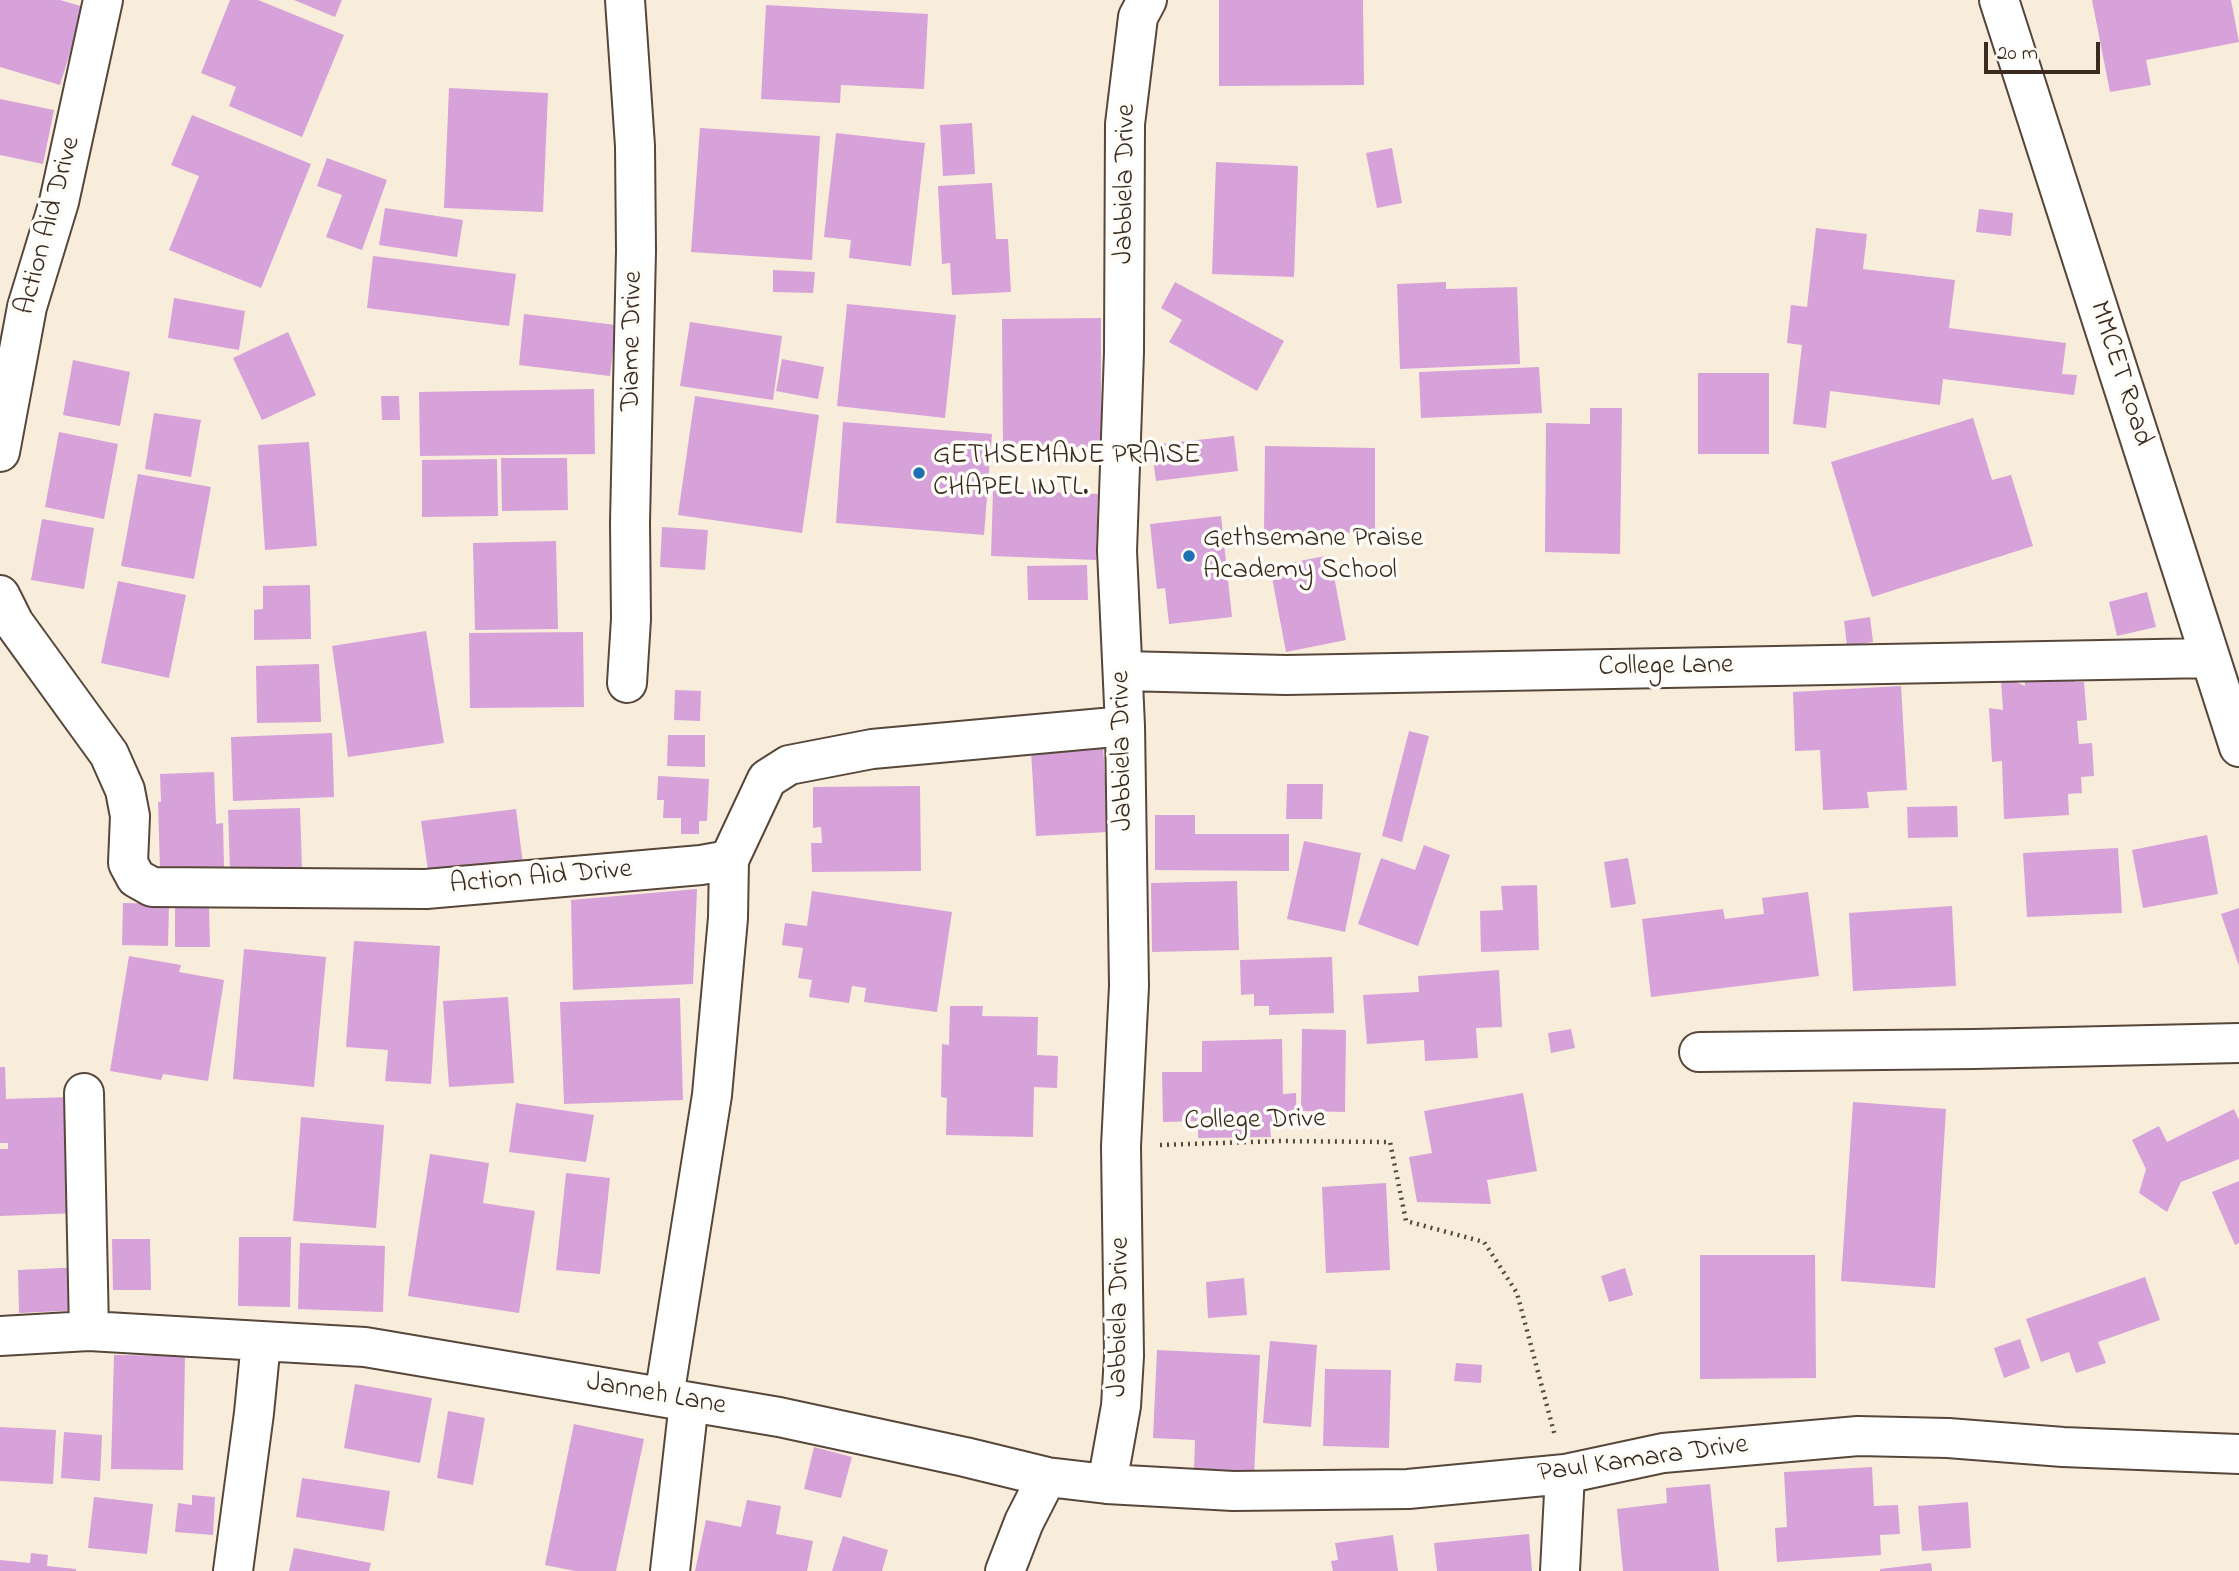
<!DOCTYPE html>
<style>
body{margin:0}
#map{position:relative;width:2239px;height:1571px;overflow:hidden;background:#f8eddb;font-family:"Indie Flower",sans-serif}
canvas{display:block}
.scale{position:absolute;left:1984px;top:42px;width:116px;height:32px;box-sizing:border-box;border:4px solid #3b2a1e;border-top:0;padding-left:9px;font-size:21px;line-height:24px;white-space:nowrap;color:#3b2a1e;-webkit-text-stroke:5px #fdfcf7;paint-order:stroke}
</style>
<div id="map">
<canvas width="2239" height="1571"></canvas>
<div class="scale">20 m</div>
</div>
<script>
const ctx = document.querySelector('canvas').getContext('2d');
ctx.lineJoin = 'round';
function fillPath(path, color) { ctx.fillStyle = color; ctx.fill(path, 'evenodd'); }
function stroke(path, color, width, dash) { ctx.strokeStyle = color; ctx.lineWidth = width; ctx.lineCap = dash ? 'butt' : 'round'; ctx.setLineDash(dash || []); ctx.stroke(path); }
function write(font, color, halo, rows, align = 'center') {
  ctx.font = font + ' "Indie Flower",sans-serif'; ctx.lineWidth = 7; ctx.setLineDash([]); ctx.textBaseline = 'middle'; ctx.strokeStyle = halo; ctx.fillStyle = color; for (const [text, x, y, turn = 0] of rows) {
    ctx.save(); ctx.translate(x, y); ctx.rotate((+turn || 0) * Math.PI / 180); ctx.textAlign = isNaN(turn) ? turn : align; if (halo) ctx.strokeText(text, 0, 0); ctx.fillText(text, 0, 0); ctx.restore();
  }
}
fillPath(new Path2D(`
 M0 0H60L84 7 60 85 0 67Z
 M230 0H258L344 35 302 137 229 106 236 87 201 73Z
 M294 0H342L335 17Z
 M1219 0H1363L1364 85 1219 86Z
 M2092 0H2231L2239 42 2146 60 2151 85 2110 92Z
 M766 5 928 14 924 89 841 85 840 103 761 99Z
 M449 88 548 93 543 212 444 208Z
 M0 99 54 110 43 164 0 155Z
 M192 115 311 164 261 288 169 250 199 176 171 165Z
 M972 123 975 174 943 176 940 125Z
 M700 128 820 136 812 260 691 252Z
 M836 133 925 143 911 266 849 258 851 240 824 237Z
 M1392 148 1402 203 1377 208 1366 153Z
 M327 158 387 180 362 250 326 237 342 195 317 186Z
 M1216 162 1298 166 1294 277 1212 274Z
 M992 183 996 239H1008L1011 292 952 295 950 263 942 264 938 186Z
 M385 208 463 220 457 257 379 245Z
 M1979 209 2013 213 2011 236 1976 232Z
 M1816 228 1867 234 1863 269 1955 280 1949 328 2066 343 2062 374 2077 375 2074 395 1943 379 1940 405 1830 391 1826 428 1793 424 1802 345 1787 343 1791 305 1807 307Z
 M373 256 516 274 509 326 367 308Z
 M773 270 815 272 813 293 773 292Z
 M1175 282 1284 341 1257 391 1169 342 1182 320 1161 308Z
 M1446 282V289L1517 287 1520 364 1400 369 1397 284Z
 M174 298 245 311 239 350 168 338Z
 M847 304 956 315 945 418 837 406Z
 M524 314 616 325 610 376 519 365Z
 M1101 318V447H1003L1002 319Z
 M690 322 782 336 773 400 680 386Z
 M288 332 316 395 262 420 233 358Z
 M782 359 824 367 818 399 776 391Z
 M73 360 130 372 120 426 63 415Z
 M1539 367 1542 413 1421 418 1419 372Z
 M1698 373H1769V454H1698Z
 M594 389 595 454 420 456 419 392Z
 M381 396H399L400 420H382Z
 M695 396 819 415 802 533 678 515Z
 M1590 408H1622L1620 554 1545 552 1546 423 1590 424Z
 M154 413 201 420 191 477 145 469Z
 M1973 418 1992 480 2011 475 2033 546 1872 597 1831 462Z
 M843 422 992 434 984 535 836 523Z
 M59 432 118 444 104 519 45 507Z
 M1234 436 1238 471 1156 481 1151 445Z
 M309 442 317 546 265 550 258 445Z
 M1265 446 1375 448V533L1264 531Z
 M501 458H567L568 510 502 511Z
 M497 459 498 516 422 517V460Z
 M138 474 211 487 194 579 121 566Z
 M993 490 1098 494 1096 560 991 556Z
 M1221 516 1232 617 1169 624 1165 588 1157 589 1150 524Z
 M42 519 94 528 84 589 31 580Z
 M662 527 708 530 705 570 660 567Z
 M556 541 558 629 475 630 473 543Z
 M1330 555 1346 640 1286 652 1270 567Z
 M1087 565 1088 600H1028L1027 566Z
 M118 581 186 595 169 678 101 663Z
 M310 585 311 639 254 640V610L263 609V586Z
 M2147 592 2156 627 2117 636 2109 602Z
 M1870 617 1873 642 1847 646 1844 621Z
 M426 631 444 743 348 757 332 646Z
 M583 632 584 707 470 708 469 633Z
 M319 664 321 722 257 723 256 666Z
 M2074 667V682H2084L2087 720 2077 721 2079 744 2092 743 2094 776 2081 777 2082 793 2068 794 2069 815 2004 819 2002 761 1992 762 1989 708 2003 710 2001 681H2014L2025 686 2024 670Z
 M1901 686 1907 790 1867 792 1869 808 1823 810 1820 750 1795 751 1793 692Z
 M675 690 701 691 700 721 674 720Z
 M1409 731 1429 736 1402 842 1382 836Z
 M332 733 334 797 233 801 231 737Z
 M668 735H705V767L667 766Z
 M1103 745 1108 832 1036 836 1031 750Z
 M214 772 216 824 223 823 224 867 160 869 158 802H161L160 774Z
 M658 776 709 779 707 821H699V834H681V818H663L664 800H657Z
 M1287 784H1323L1322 819H1286Z
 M920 786 921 871 812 872 811 843H822L821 827 813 828V787Z
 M1957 806 1958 837 1908 838 1907 807Z
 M300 808 302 869 230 871 228 810Z
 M516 809 523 864 429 877 421 821Z
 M1155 815H1195V834H1289V871L1155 870Z
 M2207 835 2218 894 2143 908 2132 850Z
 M1304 841 1361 853 1345 932 1287 919Z
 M1424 845 1450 855 1418 946 1358 924 1381 858 1415 870Z
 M2118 848 2122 913 2027 917 2023 853Z
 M1628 858 1636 904 1611 908 1604 862Z
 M1237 881 1239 950 1152 952 1151 883Z
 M1537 885 1539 950 1481 952 1480 911 1503 910 1501 886Z
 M697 889 693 984 573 990 571 900Z
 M812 891 952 912 937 1012 864 1002 866 988 852 986 849 1003 809 997 812 980 798 978 803 948 782 945 785 923 807 926Z
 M1808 892 1819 976 1651 997 1642 919 1723 909 1725 919 1764 914 1762 898Z
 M123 903 169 904 168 946 122 945Z
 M175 906H209L210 947H175Z
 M1952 906 1956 986 1853 991 1849 913Z
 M2239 908V966L2221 914Z
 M354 941 440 946 431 1084 385 1081 388 1050 346 1047Z
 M244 949 326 957 314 1087 233 1079Z
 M129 956 181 965 179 972 224 980 208 1081 163 1074 161 1080 110 1071Z
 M1332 957 1334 1013 1269 1015V1006H1254V994L1241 995 1240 960Z
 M1499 970 1502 1027 1476 1028 1478 1058 1425 1061 1424 1040 1367 1044 1363 995 1419 992 1418 976Z
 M508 997 514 1083 449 1087 443 1001Z
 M680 998 683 1100 564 1104 560 1002Z
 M950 1006H983L982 1016 1038 1017 1037 1055 1058 1056 1057 1088 1034 1087 1033 1137 946 1135 947 1098 941 1097 942 1044 949 1045Z
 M1302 1029 1346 1030 1345 1112 1301 1111Z
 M1571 1029 1575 1048 1551 1053 1548 1033Z
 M1282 1039 1283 1094 1296 1093 1297 1125 1270 1126 1271 1137 1198 1138V1121L1163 1122 1162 1072H1202V1041Z
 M0 1067H5L6 1099 73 1097 77 1213 0 1216V1149H8V1143H0Z
 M1523 1093 1537 1171 1487 1180 1491 1204 1417 1202 1409 1157 1432 1153 1424 1111Z
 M1853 1102 1946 1109 1935 1288 1841 1281Z
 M516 1103 594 1115 586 1162 509 1152Z
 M2234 1109 2239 1120V1159L2181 1182 2167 1212 2139 1193 2146 1169 2132 1140 2159 1126 2167 1142Z
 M301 1117 384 1125 376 1228 293 1221Z
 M430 1154 489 1163 483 1203 535 1211 519 1313 408 1296Z
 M566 1173 610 1178 600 1274 556 1270Z
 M2239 1181V1243L2235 1245 2212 1192Z
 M1386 1183 1390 1270 1326 1273 1322 1187Z
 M239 1237H291L290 1307 238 1306Z
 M112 1239H150L151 1290H113Z
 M300 1243 385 1246 383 1312 298 1309Z
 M1700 1255H1815L1816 1378 1700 1379Z
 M82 1267 83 1310 19 1313 18 1270Z
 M1625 1268 1633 1295 1609 1302 1601 1276Z
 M2145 1277 2160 1320 2098 1342 2106 1363 2076 1373 2069 1352 2041 1362 2026 1319Z
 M1244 1278 1247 1315 1208 1318 1206 1282Z
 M2020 1339 2030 1368 2004 1378 1994 1348Z
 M1270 1341 1317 1345 1311 1427 1263 1423Z
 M1157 1350 1260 1355 1254 1475 1194 1472 1195 1440 1153 1438Z
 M114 1355 185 1356 183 1470 111 1469Z
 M1456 1363 1482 1365 1481 1383 1454 1381Z
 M1325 1369 1391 1370 1389 1448 1323 1446Z
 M355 1384 432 1398 420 1463 344 1448Z
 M448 1411 485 1418 473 1485 437 1478Z
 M574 1424 644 1439 616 1571H575L545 1565Z
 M0 1427 56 1430 53 1484 0 1481Z
 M64 1432 102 1435 100 1481 61 1478Z
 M814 1447 852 1457 841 1498 804 1489Z
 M1872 1467 1874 1506 1898 1505 1900 1534 1880 1535 1881 1555 1777 1562 1775 1528 1787 1527 1784 1472Z
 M302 1478 390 1491 384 1531 296 1517Z
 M1710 1484 1719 1571H1623L1617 1509 1667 1503 1666 1488Z
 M192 1495 215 1497 213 1535 175 1532 178 1503 192 1505Z
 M94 1497 153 1504 147 1554 88 1548Z
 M747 1500 781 1506 776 1534 813 1541 807 1571H695L706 1520 741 1527Z
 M1968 1502 1971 1548 1922 1551 1918 1506Z
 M1529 1534 1532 1571H1437L1434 1543Z
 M1393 1535 1398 1571H1333L1331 1561 1338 1560 1335 1543Z
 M843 1536 888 1550 882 1571H832Z
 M294 1548 371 1563 369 1571H289Z
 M31 1553 48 1555 47 1566 76 1569V1571H0V1560L30 1563Z
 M1931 1563 1932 1571H1880V1569Z`), '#d7a1d9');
const street = new Path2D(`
 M625 0 635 146 636 251 630 522 631 619 627 683
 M1999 0 2239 747
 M0 452 27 307 59 202 103 0
 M0 595 14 623 109 754 125 790 130 816 128 863 136 878 152 887 426 889 701 865 729 860
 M1123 671 1286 675 2210 658
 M1699 1052 1974 1049 2239 1043
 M84 1093 89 1331
 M0 1336 89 1331 365 1347 779 1417 965 1457 1047 1477 1107 1484 1233 1491 1408 1489 1565 1474 1663 1453 1858 1436 1948 1438 2063 1447 2239 1454
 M664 1397 712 1095 728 918 729 860 767 779 789 765 872 749 1125 726
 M1107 1484 1121 1406 1124 1356 1121 1146 1129 986 1125 726 1117 551 1124 352 1125 124 1138 17 1147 0
 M233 1571 254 1413 261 1342
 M670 1571 689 1402
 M1005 1571 1024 1522 1047 1477
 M1560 1571 1565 1474`);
stroke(street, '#57473a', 42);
stroke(new Path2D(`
 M1160 1145 1279 1141 1390 1142 1406 1221 1484 1242 1517 1293 1555 1436`), '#57473a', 4.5, [2, 5]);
stroke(street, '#fff', 38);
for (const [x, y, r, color] of [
 [919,473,7,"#1f6fb2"],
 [1189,556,7,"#1f6fb2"]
]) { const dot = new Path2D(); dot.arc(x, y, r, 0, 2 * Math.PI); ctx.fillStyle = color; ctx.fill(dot); stroke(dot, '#fdfcf7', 2.5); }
write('28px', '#3b2a1e', '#fdfcf7', [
 ["Jabbiela Drive",1127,184,-89],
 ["Action Aid Drive",50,226,-75],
 ["Diame Drive",634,341,-89],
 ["MMCET Road",2119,374,72],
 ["College Lane",1666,668,-1],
 ["Jabbiela Drive",1124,751,-91],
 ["Action Aid Drive",541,879,-5],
 ["College Drive",1255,1122,-1],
 ["Jabbiela Drive",1121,1317,-89],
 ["Janneh Lane",656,1396,10],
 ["Paul Kamara Drive",1643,1461,-8]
]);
write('28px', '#3b2a1e', '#fdfcf7', [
 ["GETHSEMANE PRAISE",933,457],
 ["CHAPEL INTL.",933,489],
 ["Gethsemane Praise",1203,540],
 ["Academy School",1203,572]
], 'left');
</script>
